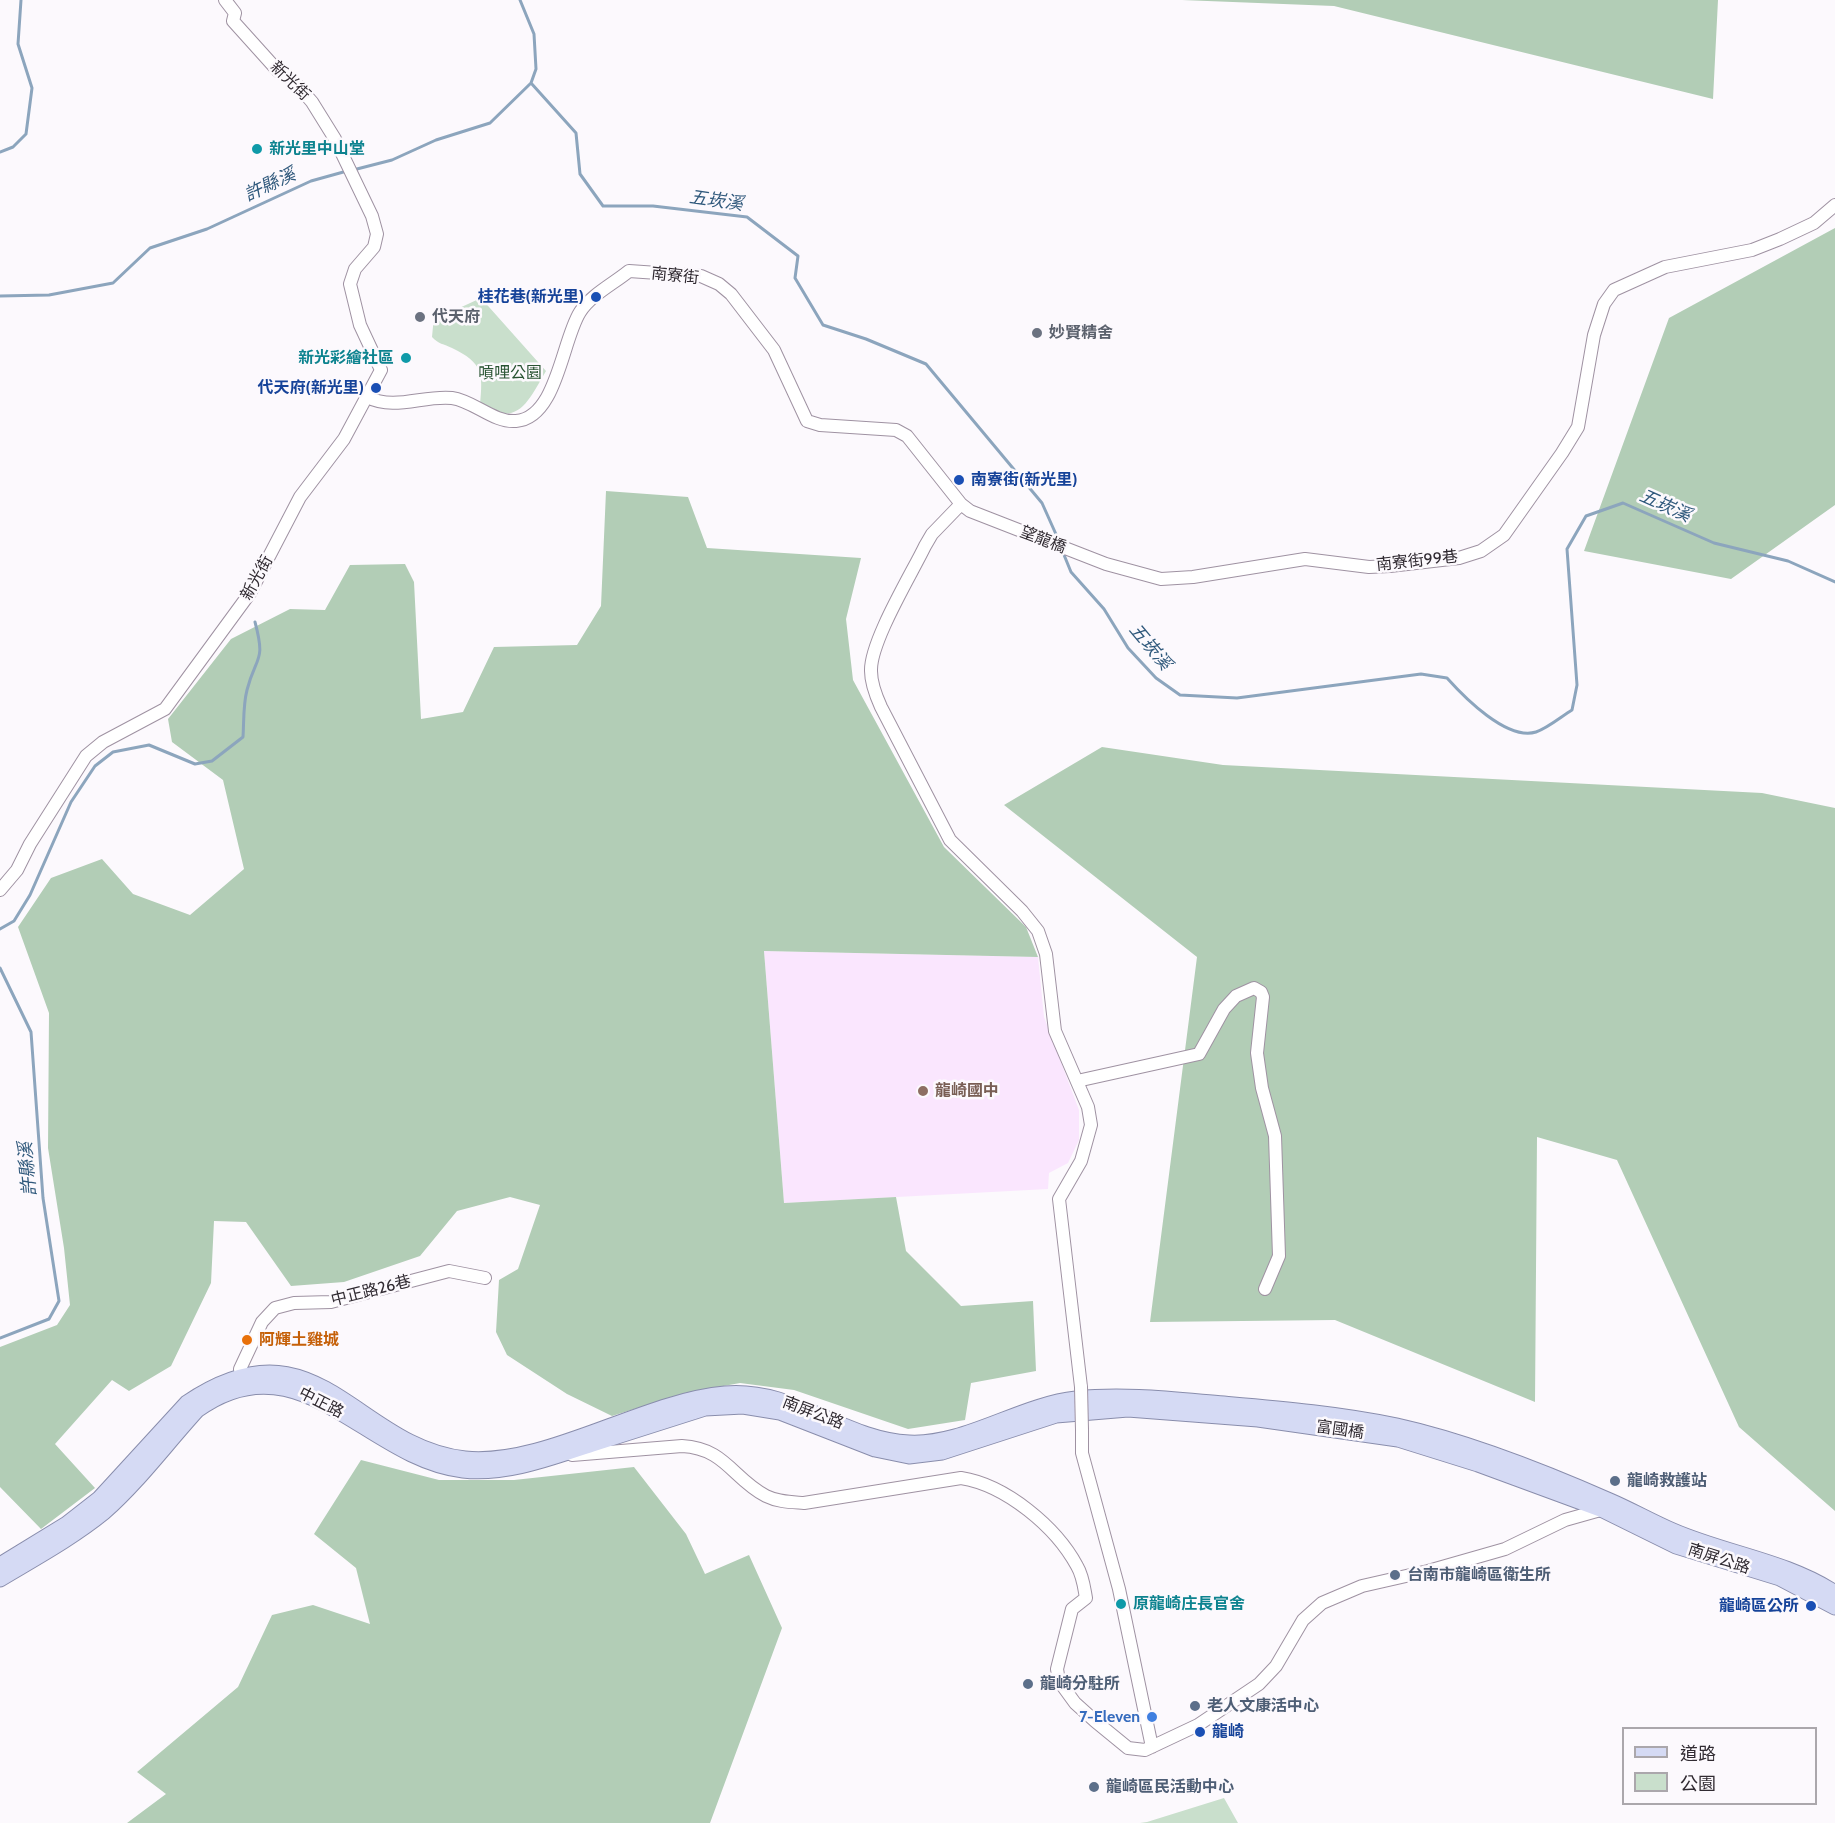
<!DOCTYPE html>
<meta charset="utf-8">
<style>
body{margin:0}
#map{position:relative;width:1835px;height:1823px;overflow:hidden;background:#fcf9fd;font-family:Cabin,"Noto Sans TC",sans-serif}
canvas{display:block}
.legend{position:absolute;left:1622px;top:1727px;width:195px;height:78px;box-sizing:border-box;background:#fcf9fd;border:2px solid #aba7ac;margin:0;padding:8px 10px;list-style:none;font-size:18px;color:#312b32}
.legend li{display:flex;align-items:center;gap:12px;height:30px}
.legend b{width:30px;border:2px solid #aba7ac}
</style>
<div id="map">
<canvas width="1835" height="1823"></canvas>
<ul class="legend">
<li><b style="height:8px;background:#d5daf4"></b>道路</li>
<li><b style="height:16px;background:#c9dfcc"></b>公園</li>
</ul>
</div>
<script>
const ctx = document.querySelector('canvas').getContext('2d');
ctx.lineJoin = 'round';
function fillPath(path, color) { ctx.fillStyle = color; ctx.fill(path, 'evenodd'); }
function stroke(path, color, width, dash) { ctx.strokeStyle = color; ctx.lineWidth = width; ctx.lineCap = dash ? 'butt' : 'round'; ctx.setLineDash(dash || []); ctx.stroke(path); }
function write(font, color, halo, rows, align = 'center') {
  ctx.font = font + ' Cabin,"Noto Sans TC",sans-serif'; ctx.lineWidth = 5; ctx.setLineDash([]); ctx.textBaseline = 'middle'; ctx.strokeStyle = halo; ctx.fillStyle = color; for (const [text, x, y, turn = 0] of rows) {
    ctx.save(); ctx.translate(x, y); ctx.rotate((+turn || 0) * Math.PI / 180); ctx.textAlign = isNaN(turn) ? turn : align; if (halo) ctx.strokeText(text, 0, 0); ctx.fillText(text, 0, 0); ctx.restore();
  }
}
fillPath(new Path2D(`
 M764 951 1038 957 1044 1017 1079 1110V1140L1068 1163 1049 1173 1048 1189 784 1203Z`), '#fae6fe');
fillPath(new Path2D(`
 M481 298 546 371C528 401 519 428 480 405 483 373 483 363 452 348 444 344 438 344 432 337L434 316 455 310Z
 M1224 1798 1238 1823H1140L1147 1822Z`), '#c9dfcc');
fillPath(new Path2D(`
 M1182 0H1718L1713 99 1334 6Z
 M1835 228V505L1731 579 1584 551 1669 318Z
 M606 491 688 497 707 548 861 558 846 619 853 680 944 847 1026 927 1038 957 764 951 784 1203 896 1197 906 1251 961 1306 1033 1301 1036 1371 971 1383 965 1420 908 1429 794 1390 740 1383 685 1393 612 1416 567 1394 507 1355 496 1332 499 1280 518 1269 540 1205 510 1197 457 1211 420 1256 344 1282 291 1286 246 1222 214 1221 211 1283 171 1366 129 1391 112 1380 55 1444 95 1488 41 1529 0 1487V1347L57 1325 70 1305 64 1248 48 1148 49 1013 18 927 51 878 102 859 133 894 190 915 244 869 223 780 172 742 168 719 231 639 290 609 325 610 350 565 405 564 414 582 421 719 463 712 494 647 577 645 601 606Z
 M1102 747 1223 765 1762 793 1835 808V1511L1739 1427 1617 1160 1537 1137 1535 1402 1335 1320 1150 1322 1197 957 1004 805Z
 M361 1460 439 1480H514L634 1467 686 1534 705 1574 749 1555 782 1628 710 1823H127L166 1794 137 1772 238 1687 272 1615 313 1605 370 1624 356 1568 314 1534Z`), '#b2cdb6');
stroke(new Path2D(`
 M531 83 576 133 580 174 603 206H653L747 217 798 256 795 278 823 325 866 339 926 364 1042 503 1059 541
 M0 152 13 147 26 134 32 88 18 44 21 0
 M353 170 392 160 436 140 490 123 531 83 536 69 534 34 520 0
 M0 296 49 295 113 283 150 248 207 229 311 181 347 171
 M1062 550 1071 572 1104 609 1128 648 1156 678 1180 695 1237 698 1421 674 1447 678C1464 697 1507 741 1536 732 1548 728 1562 716 1572 710L1577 685 1567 549 1586 516 1623 503 1714 543 1788 561 1835 582
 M0 929 14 921 30 895 71 802 95 766 113 752 149 745 195 764 212 761 243 737C244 722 243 705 247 690 256 655 266 663 255 622
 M0 968 31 1032 43 1198 59 1301 49 1319 0 1338`), '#8ca5bd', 3);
const minor = new Path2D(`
 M367 397C395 411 423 395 452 398 474 401 494 423 516 421 557 418 562 340 580 312 591 295 613 284 629 271L701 276 719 284 731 294 774 350 807 421 820 425 896 430 907 436 961 504 970 511 1106 564 1161 579 1193 577 1305 559 1369 567 1390 566 1459 558 1481 551 1504 535 1562 453 1578 427 1594 335 1604 304 1614 290 1665 267 1752 250 1780 239 1814 223 1835 205
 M961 504 932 534 925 546C911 575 870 642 871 671 871 684 876 696 881 707L950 840 1022 911 1038 931 1046 954 1055 1031 1088 1107 1091 1125 1081 1161 1059 1199 1081 1387
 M0 890 17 870 30 844 86 756 103 742 165 709 250 593 300 497 344 439 381 370 360 325 350 284 355 269 374 247 377 234 372 216 335 139 312 102 292 79 278 71 233 21 235 13 225 0
 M1077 1081 1199 1054 1224 1009 1236 996 1254 988 1261 992 1263 997 1257 1053 1262 1088 1275 1136 1279 1256 1265 1289
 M242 1385 240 1369 262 1322 275 1308 294 1303 331 1302 449 1271 485 1278
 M1082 1430V1453L1119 1589 1152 1747
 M572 1455 682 1446C725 1448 733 1479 766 1496 778 1502 791 1502 804 1503L961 1478C1006 1485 1056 1527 1077 1566 1083 1576 1084 1587 1086 1598L1072 1609 1057 1669 1059 1681 1075 1703 1095 1721 1128 1748 1145 1750 1198 1725 1259 1684 1276 1666 1303 1620 1322 1603 1362 1586 1428 1571 1505 1549 1565 1520 1604 1509`);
const major = new Path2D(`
 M0 1565 67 1524 99 1499 187 1403C317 1315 354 1447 465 1459 545 1467 643 1401 725 1394 794 1388 844 1440 909 1443 964 1446 1020 1405 1076 1399 1125 1394 1175 1400 1224 1404 1281 1409 1340 1414 1397 1426 1469 1442 1542 1471 1610 1501 1631 1510 1652 1522 1673 1531 1726 1554 1786 1561 1835 1593
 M0 1579C35 1558 72 1538 104 1512 138 1482 166 1444 197 1410 300 1335 366 1459 463 1470 506 1475 552 1457 592 1444 629 1432 667 1420 705 1408L743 1406 780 1412 875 1449 909 1456 942 1452 1056 1415 1128 1409 1258 1419 1398 1439 1478 1464 1603 1510 1676 1546 1780 1578 1835 1607`);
stroke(minor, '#9f92a2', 14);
stroke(major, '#898dac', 17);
stroke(minor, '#fff', 12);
stroke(major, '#d5daf4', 15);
const minorBridge = new Path2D(`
 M1081 1387 1082 1430`);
stroke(minorBridge, '#9f92a2', 14, []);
stroke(minorBridge, '#fff', 12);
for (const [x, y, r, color] of [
 [257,149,6,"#0f9aa8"],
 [596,297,6,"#1a4fb4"],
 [420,317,6,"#6b7280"],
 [1037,333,6,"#6b7280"],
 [406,358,6,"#0f9aa8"],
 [376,388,6,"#1a4fb4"],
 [959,480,6,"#1a4fb4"],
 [923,1091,6,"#8d6e63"],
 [247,1340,6,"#e8710a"],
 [1615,1481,6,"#5c6f8a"],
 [1395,1575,6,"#5c6f8a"],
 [1121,1604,6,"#0f9aa8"],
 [1811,1606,6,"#1a4fb4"],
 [1028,1684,6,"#5c6f8a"],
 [1195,1706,6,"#5c6f8a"],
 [1152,1717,6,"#3f7fe0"],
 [1200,1732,6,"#1a4fb4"],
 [1094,1787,6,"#5c6f8a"]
]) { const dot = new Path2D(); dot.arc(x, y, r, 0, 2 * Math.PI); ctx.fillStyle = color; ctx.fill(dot); stroke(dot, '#fcf9fd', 2); }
write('16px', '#312b32', '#fcf9fd', [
 ["新光街",290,81,44],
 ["南寮街",675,276,6],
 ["望龍橋",1043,540,21],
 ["南寮街99巷",1417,561,-6],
 ["新光街",257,578,-61],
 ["中正路26巷",371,1291,-14],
 ["中正路",321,1403,27],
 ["南屏公路",813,1413,21],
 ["富國橋",1340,1430,8],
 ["南屏公路",1719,1559,18]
]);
write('bold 16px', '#0d838f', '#fcf9fd', [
 ["新光里中山堂",269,149],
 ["新光彩繪社區",394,358,"right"],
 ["原龍崎庄長官舍",1133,1604]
], 'left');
write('bold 16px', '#164399', '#fcf9fd', [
 ["桂花巷(新光里)",584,297],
 ["代天府(新光里)",364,388],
 ["南寮街(新光里)",971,480,"left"],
 ["龍崎區公所",1799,1606],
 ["龍崎",1212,1732,"left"]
], 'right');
write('bold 16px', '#5b616d', '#fcf9fd', [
 ["代天府",432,317],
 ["妙賢精舍",1049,333]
], 'left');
write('16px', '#285332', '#fcf9fd', [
 ["嗊哩公園",510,373]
]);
write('bold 16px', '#785e54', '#fcf9fd', [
 ["龍崎國中",935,1091]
], 'left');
write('bold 16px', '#c56008', '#fcf9fd', [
 ["阿輝土雞城",259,1340]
], 'left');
write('bold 16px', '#4e5e75', '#fcf9fd', [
 ["龍崎救護站",1627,1481],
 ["台南市龍崎區衛生所",1407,1575],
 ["龍崎分駐所",1040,1684],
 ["老人文康活中心",1207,1706],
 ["龍崎區民活動中心",1106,1787]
], 'left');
write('bold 16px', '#366cbe', '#fcf9fd', [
 ["7-Eleven",1140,1717]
], 'right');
write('italic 18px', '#30597c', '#fcf9fd', [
 ["許縣溪",270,185,-25],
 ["五崁溪",716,201,8],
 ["五崁溪",1665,506,24],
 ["五崁溪",1150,647,50],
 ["許縣溪",28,1169,-95]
]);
</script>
